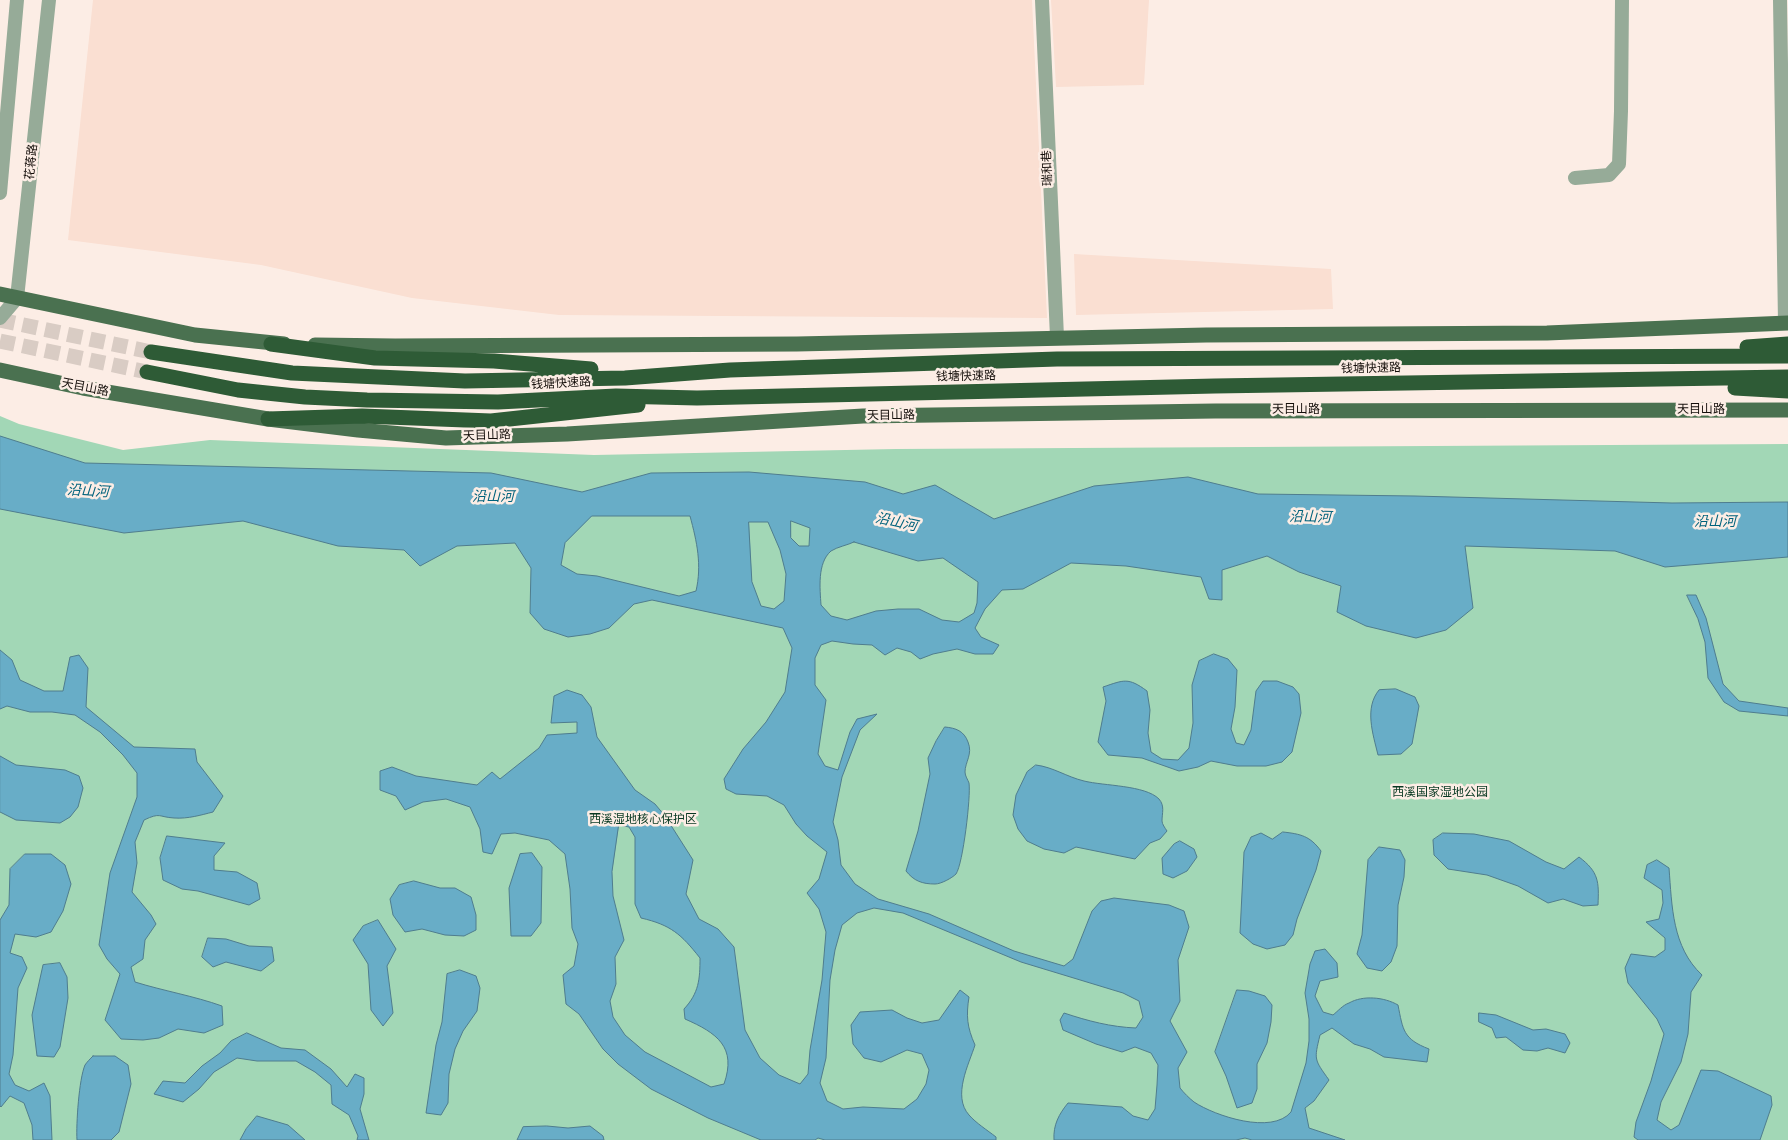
<!DOCTYPE html>
<meta charset="utf-8">
<style>
body{margin:0}
canvas{display:block;background:#fcede5}
</style>
<canvas width="1788" height="1140"></canvas>
<script>
const ctx = document.querySelector('canvas').getContext('2d');
ctx.lineJoin = 'round';
function fillPath(path, color) { ctx.fillStyle = color; ctx.fill(path, 'evenodd'); }
function stroke(path, color, width, dash) { ctx.strokeStyle = color; ctx.lineWidth = width; ctx.lineCap = dash ? 'butt' : 'round'; ctx.setLineDash(dash || []); ctx.stroke(path); }
function write(font, color, halo, rows, align = 'center') {
  ctx.font = font + ' "Titillium Web","Noto Sans SC",sans-serif'; ctx.lineWidth = 5; ctx.setLineDash([]); ctx.textBaseline = 'middle'; ctx.strokeStyle = halo; ctx.fillStyle = color; for (const [text, x, y, turn = 0] of rows) {
    ctx.save(); ctx.translate(x, y); ctx.rotate((+turn || 0) * Math.PI / 180); ctx.textAlign = isNaN(turn) ? turn : align; if (halo) ctx.strokeText(text, 0, 0); ctx.fillText(text, 0, 0); ctx.restore();
  }
}
fillPath(new Path2D(`
 M93 0H1032L1047 318 559 315 412 298 261 265 68 240Z
 M1051 0H1149L1144 85 1056 87Z
 M1074 254 1331 269 1333 309 1076 315Z`), '#fadfd2');
fillPath(new Path2D(`
 M0 416 19 424 123 450 210 440 594 455 896 449 1788 444V1140H0Z`), '#a2d7b6');
const water = new Path2D(`
 M0 436 85 463 491 473 582 492 651 473 749 472 865 482 903 494 935 485 994 519 1094 486 1188 477 1258 494 1415 496 1672 503 1788 502V557L1665 567 1615 551 1465 546 1473 608 1446 630 1416 638 1366 626 1337 612 1341 586 1299 572 1267 556 1222 570V600L1209 599 1201 577 1126 566 1071 563 1023 589 1002 590 985 609 975 628 981 637 999 645 993 654H975L957 649 933 654 920 659 911 652 897 648 885 655 872 645 853 644 832 641 821 645 815 658V685L826 700 818 754 825 766 838 770 850 732 857 719 877 714 860 730 842 777 833 822 838 840 841 865 855 884 878 899 929 914 1014 951 1064 966 1073 959 1092 911 1101 901 1114 898 1169 905 1184 911 1189 927 1178 960 1180 1001 1170 1021 1187 1052 1178 1068 1180 1088C1184 1093 1189 1098 1194 1102 1215 1116 1272 1135 1291 1112L1306 1063 1309 1041V1019L1305 993 1310 964 1315 951 1325 949 1337 963 1338 977 1320 981 1315 996 1323 1012 1333 1015C1338 1011 1343 1005 1349 1003 1363 995 1384 997 1398 1005 1403 1030 1403 1039 1429 1049L1427 1062 1384 1057 1370 1049 1354 1044 1332 1028 1320 1035C1314 1060 1314 1059 1329 1080L1314 1101 1305 1108 1309 1128 1345 1140H1252L1245 1138 1236 1140H1054C1053 1125 1059 1114 1068 1103L1122 1107 1133 1116 1148 1120 1155 1109 1157 1085 1158 1065 1151 1053 1135 1047 1122 1052 1096 1044 1063 1030 1060 1020 1064 1013C1088 1021 1111 1027 1136 1028L1143 1017 1139 1001 1123 993 1021 962 903 913 874 908 857 913 842 925 835 950 830 980 826 1058 820 1083 827 1101 843 1109 863 1107 904 1109 917 1099 926 1084 929 1070 922 1054 907 1050 881 1062 864 1058 853 1044 851 1025 860 1012 892 1010 907 1018 922 1023 939 1020 960 990 969 997C966 1016 967 1027 975 1045 969 1064 952 1096 969 1115 976 1123 987 1130 996 1137V1140H825L818 1138 815 1140H761L708 1118 651 1089 618 1064 603 1049 579 1014 566 1004 563 975 574 966 578 944 572 928 570 889 565 854 549 840 515 833 501 834 492 854 483 852 480 829 470 807 446 799 423 802 405 810 396 796 380 790V771L392 767 416 776 477 785 492 772 500 779 539 748 547 735 577 733V722L551 723 554 696 567 690 582 695 591 707 597 737 635 790 655 804 665 816 693 860 686 894 699 919 718 929 734 947 745 1030 760 1058 779 1075 800 1084 808 1074 810 1050 822 980 826 932 819 909 807 893 819 879 827 852 807 836 796 824 784 805 767 796 736 794 726 789 724 779 743 749 766 722 785 692 792 648 783 628 652 600 634 604 609 628 590 634 568 637 544 629 530 613 531 568 515 543 457 546 420 566 404 550 338 546 243 521 124 533 0 509ZM592 516H690C697 542 702 565 696 591L679 596 597 576 577 574 561 565 565 543ZM791 521 810 528 809 546H799L791 538ZM749 522H768L780 550 786 574 784 601 774 609 761 606 752 582ZM854 542 918 561 943 558 978 582 977 603 974 613 959 622 942 620 919 609H898L876 611 847 620 831 616 821 605C820 589 817 563 831 551 837 547 848 545 854 542ZM619 825 629 827 635 837V904L641 918C671 925 681 934 700 958 700 979 699 993 684 1009L685 1019C717 1033 737 1047 724 1084L711 1087 645 1052 625 1035 613 1017 610 1001 616 984 615 957 624 940 613 896 612 872Z
 M1687 595H1696L1706 618 1723 684 1739 701 1788 708V716L1739 711 1724 702 1708 678 1705 642 1698 619Z
 M0 650 12 660 20 680 44 691H63L70 657 79 655 88 668 86 707 134 747 195 749 197 762 223 796 213 812C201 815 188 819 174 818 158 817 161 812 144 820L135 842 137 863 132 892 151 915 156 924 145 940 143 959 131 967 135 982C164 991 194 996 222 1006L223 1025 204 1033 178 1029 159 1038 143 1040 121 1039 105 1020 120 974 107 959 99 945 110 873 137 797V773L123 755 100 732 75 715 52 712H30L7 706 0 709Z
 M1214 654 1228 659 1237 670 1235 707 1231 729 1236 743 1244 745 1251 730 1256 691 1263 681H1277L1293 687 1299 694 1301 713 1292 752 1282 762 1266 766H1237L1211 761 1198 767 1179 771 1142 758 1108 755 1098 742 1106 701 1103 687C1124 680 1128 677 1147 691L1150 710 1148 733 1151 752 1162 759 1178 760 1189 748 1193 723 1192 685 1199 661Z
 M1396 689 1415 697 1419 706 1412 744 1401 754 1378 755C1373 734 1364 708 1379 690Z
 M945 727C956 728 964 731 968 742 973 754 965 762 965 772 965 776 968 780 969 783 971 796 963 864 956 874 952 878 941 884 935 884 922 884 914 881 906 871L918 831 930 774 928 758 936 741Z
 M0 756 16 765 65 770 79 776 83 788 78 807 70 817 60 823 16 820 0 812Z
 M1036 765C1053 767 1067 777 1084 781 1104 786 1145 785 1159 799 1165 806 1162 813 1162 821 1162 824 1165 828 1167 831L1160 839 1150 843 1135 859 1076 847 1064 853 1044 849 1027 841 1018 829 1013 815 1016 795 1027 772Z
 M1283 832C1301 834 1310 836 1321 851L1316 870 1297 919 1293 935 1285 945 1267 949 1253 944 1240 933 1244 852 1251 837 1261 833 1272 839Z
 M1443 833 1474 834 1509 841 1546 862 1564 869 1579 857C1599 872 1599 882 1598 905L1583 906 1563 899 1548 903 1518 886 1487 875 1448 869 1434 855 1433 840Z
 M167 836 225 843 214 856V870L237 872 257 883 260 899 249 905 198 891 182 889 163 880 160 858Z
 M1180 841 1194 849 1197 857 1187 871 1173 878 1163 874 1162 858 1174 844Z
 M1379 847 1400 850 1405 860 1404 877 1398 905 1397 946 1391 962 1382 971 1367 968 1357 954 1362 935 1368 860Z
 M532 853 542 867 541 923 531 936H511L509 888 520 854Z
 M25 854H51L65 865 71 884 63 911 51 932 36 937 15 934 10 953 22 957 27 968 18 988 13 1055 9 1074 15 1085 29 1091 44 1083 50 1096 52 1140H33L32 1125 24 1103 10 1096 1 1107 0 1106V920L9 905 10 869Z
 M1657 860 1669 868C1672 906 1672 947 1702 975L1691 992 1688 1034 1681 1062 1661 1102 1657 1120 1671 1130 1679 1125 1701 1070 1718 1071 1771 1096 1772 1105 1760 1140H1638L1634 1137 1636 1122 1651 1081 1664 1034 1657 1019 1628 983 1625 968 1631 954 1655 957 1665 950V938L1646 922 1659 919 1663 903 1662 890 1644 878 1647 865Z
 M414 881 440 888H455L471 897 476 915V930L464 936 445 935 422 929 405 932 393 915 390 899 399 885Z
 M378 920 396 949 387 966 393 1013 383 1026 371 1010 368 964 353 940 363 926Z
 M208 938 226 939 249 946 272 947 274 961 261 971 226 962 213 967 202 957Z
 M60 963 67 977 68 998 60 1047 54 1057 37 1056 32 1015 43 965Z
 M460 970 476 976 480 988 477 1011 463 1031 455 1049 449 1074 448 1103 441 1115 426 1113 436 1045 442 1022 447 974Z
 M1237 990 1249 991 1265 996 1272 1005 1271 1022 1267 1043 1257 1064V1089L1252 1103 1237 1108 1226 1076 1215 1052Z
 M1479 1013 1496 1015 1533 1030 1546 1029 1565 1034 1570 1043 1565 1053 1548 1048 1537 1051 1523 1050 1506 1037 1496 1038 1492 1028 1479 1022Z
 M247 1033 281 1048 305 1050 331 1069 347 1087 355 1074 364 1078V1094L360 1109 369 1140H357L358 1136 349 1115 332 1104 331 1085 315 1072 296 1061H257L237 1058 214 1072 199 1089 183 1102 154 1094 163 1081 185 1083 202 1066 220 1053 231 1041Z
 M93 1056H115L128 1065 131 1084 119 1132 111 1140H77C76 1124 79 1079 85 1065 87 1062 90 1059 93 1056Z
 M257 1116 288 1125 305 1140H240L246 1129Z
 M547 1126 568 1128 590 1126 603 1136 604 1140H517L523 1127Z`);
fillPath(water, '#68adc7');
stroke(water, '#4f7d8e', 1);
stroke(new Path2D(`
 M0 320 151 352
 M0 341 147 372`), '#d9ccc4', 15, [15, 8]);
stroke(new Path2D(`
 M1042 0 1057 337
 M1780 0 1785 323
 M1575 178 1609 175 1619 164 1621 111 1622 0
 M0 193 17 0
 M0 318 17 298 49 0`), '#96ab98', 14);
stroke(new Path2D(`
 M0 294 195 335 284 344
 M315 345 395 346 797 344 1206 335 1547 333 1788 323
 M0 370 83 388 268 419 358 430 446 438 567 434 863 416 1215 411 1788 410`), '#4a7150', 15);
stroke(new Path2D(`
 M271 344 375 358 494 361 591 369
 M1747 347 1788 344
 M151 352 292 373 465 381 625 378 730 370 1057 359 1788 356
 M147 372 238 390 305 397 367 400 498 402 616 396 697 398 1215 386 1788 377
 M1735 388 1788 391
 M268 419 362 416 491 421 638 405`), '#2e5b36', 15);
write('12px', '#140e0a', '#fcede5', [
 ["花蒋路",32,162,-84],
 ["瑞和巷",1048,168,-92],
 ["钱塘快速路",1371,369,-1],
 ["钱塘快速路",966,377,-1],
 ["钱塘快速路",561,384,-3],
 ["天目山路",85,388,11],
 ["天目山路",1296,410],
 ["天目山路",1701,410],
 ["天目山路",891,416,-1],
 ["天目山路",487,436,-2]
]);
write('12px', '#073821', '#fcede5', [
 ["西溪国家湿地公园",1440,793],
 ["西溪湿地核心保护区",643,820]
]);
write('italic 14px', '#00627c', '#fcede5', [
 ["沿山河",88,492,3],
 ["沿山河",493,498],
 ["沿山河",1310,518,1],
 ["沿山河",896,523,12],
 ["沿山河",1715,523]
]);
</script>
